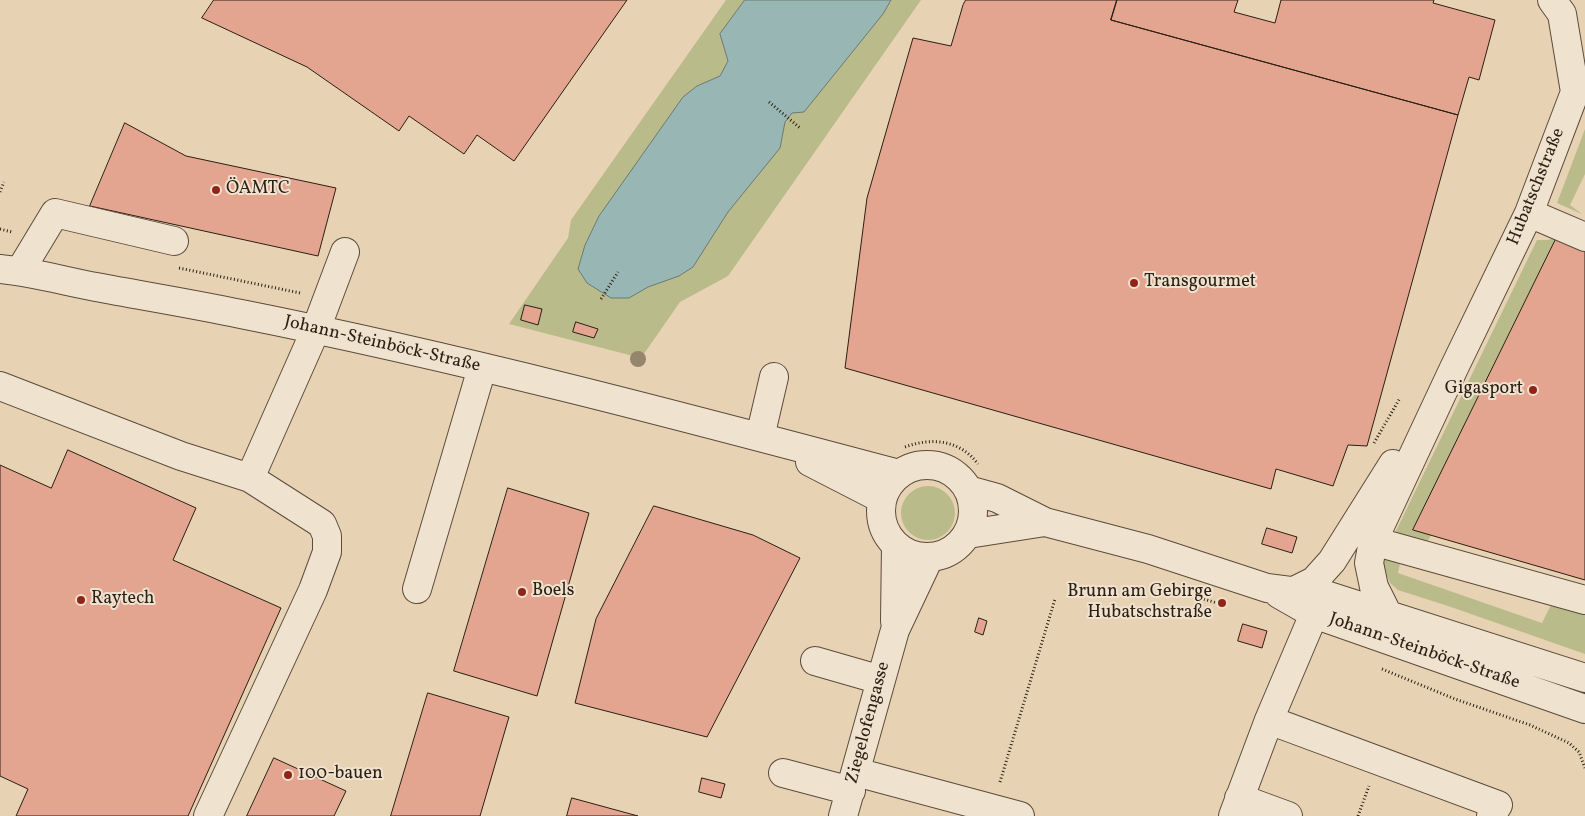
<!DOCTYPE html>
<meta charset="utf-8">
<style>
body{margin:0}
canvas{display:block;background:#e7d2b4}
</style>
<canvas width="1585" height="816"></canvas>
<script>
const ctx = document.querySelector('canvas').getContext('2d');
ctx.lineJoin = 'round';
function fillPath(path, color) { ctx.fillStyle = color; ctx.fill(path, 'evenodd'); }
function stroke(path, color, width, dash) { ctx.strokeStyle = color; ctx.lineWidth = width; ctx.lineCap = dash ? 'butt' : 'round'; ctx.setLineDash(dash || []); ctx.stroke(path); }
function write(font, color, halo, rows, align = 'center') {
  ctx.font = font + ' Vollkorn,serif'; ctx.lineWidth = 4; ctx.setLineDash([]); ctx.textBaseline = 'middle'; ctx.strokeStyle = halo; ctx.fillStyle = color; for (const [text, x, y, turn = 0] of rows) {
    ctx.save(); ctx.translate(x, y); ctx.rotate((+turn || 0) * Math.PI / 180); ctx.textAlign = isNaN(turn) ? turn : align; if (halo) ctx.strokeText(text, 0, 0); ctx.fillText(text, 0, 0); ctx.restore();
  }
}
fillPath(new Path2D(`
 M726 0H921L728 276 680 302 641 358 509 324 568 238 571 220Z
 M1585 129V174L1570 205 1582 214 1557 203Z
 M1557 237 1414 529 1431 535 1428 541 1394 535 1537 240H1548Z
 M901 513a27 27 0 1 1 54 0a27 27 0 1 1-54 0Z
 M1387 550 1402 554 1398 573 1542 623 1551 605 1585 614V654L1451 607 1398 590 1390 583 1385 571 1378 568Z`), '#babb8a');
const water = new Path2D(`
 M745 0H891L883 14 804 112 792 113 785 122 780 148 728 212 693 267 679 276 648 287 629 298H611L587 283 578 269 585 245 599 216 683 97 697 86 720 76 728 61 720 34Z`);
fillPath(water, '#98b6b3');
stroke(water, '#6d7a73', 1);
const building = new Path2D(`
 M214 0H627L514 161 477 135 464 154 409 116 399 131 307 67 202 18Z
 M966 0H1117L1111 20 1458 115 1367 446 1348 445 1333 486 1276 469 1271 489 845 368 867 198 913 38 951 46 963 5Z
 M1117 0H1238L1234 12 1275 23 1281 0H1434L1433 3 1495 20 1479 80 1469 77 1458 115 1111 20Z
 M125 123 186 156 336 188 318 256 90 206Z
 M1557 237 1585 250V580L1413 530Z
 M525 305 542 309 538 325 521 320Z
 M576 322 598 329 594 338 573 332Z
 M68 450 196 508 173 560 281 608 188 816H16L28 789 0 776V465L51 488Z
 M508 488 589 513 537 696 454 671Z
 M654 506 753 535 800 558 707 737 575 703 596 619Z
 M1267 528 1297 537 1292 553 1262 544Z
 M979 618 987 621 983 635 975 632Z
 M1243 624 1267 631 1262 648 1238 641Z
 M428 693 509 717 480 816H391Z
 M274 758 346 791 334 816H247Z
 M702 778 725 784 721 798 699 792Z
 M572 798 638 816H567Z`);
fillPath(building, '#e3a490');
stroke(building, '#2c1f13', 1);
const minor = new Path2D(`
 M1529 213 1585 237
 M0 269C32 272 64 281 96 287 144 296 193 304 241 314 462 358 681 416 899 474
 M20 271 55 213 174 241
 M0 386 181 456 250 478 316 329 345 252
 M760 437 774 377
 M810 462 882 499
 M881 511a46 46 0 1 1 92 0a46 46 0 1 1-92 0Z
 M968 490 997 498 1045 522 1148 549 1267 588 1329 596 1585 678
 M968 534 1045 522
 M1373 541 1585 600
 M417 589 482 368
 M1294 591 1314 581 1332 561 1393 464
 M1279 594 1314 614 1585 709
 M1388 615 1374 587 1369 563 1373 541 1454 368 1529 213 1575 92 1562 14 1552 0
 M895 621 896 545
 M815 661 881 680
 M1269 720 1498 805 1491 816
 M856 772 1020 816
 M783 773 851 791
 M1239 798 1288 816
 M208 816 313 590 327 552V536L322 524 250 478
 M843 816 895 630 929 558
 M1233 816 1269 720 1314 614`);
stroke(minor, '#5b4c3b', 30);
stroke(new Path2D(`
 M769 102 800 128
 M0 192 4 182
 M0 229 12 232
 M179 268 300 293
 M601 299 618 272
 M1374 443 1400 398
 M905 447C932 437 960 440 978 464
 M1178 589 1186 594 1224 605
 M1382 669 1455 699 1530 725 1569 743 1579 752 1585 768
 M1000 782 1055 599
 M1358 816 1369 786`), '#2c1f13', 3, [1, 2.5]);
stroke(minor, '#efe2ce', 28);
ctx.fillStyle = '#94856c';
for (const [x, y] of [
 [638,359]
]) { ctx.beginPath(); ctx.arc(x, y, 8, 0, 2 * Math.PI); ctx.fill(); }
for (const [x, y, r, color] of [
 [216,190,5,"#8f2418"],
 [1134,283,5,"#8f2418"],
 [1533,390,5,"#8f2418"],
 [522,592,5,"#8f2418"],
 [81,600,5,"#8f2418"],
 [1222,603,5,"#8f2418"],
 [288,775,5,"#8f2418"]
]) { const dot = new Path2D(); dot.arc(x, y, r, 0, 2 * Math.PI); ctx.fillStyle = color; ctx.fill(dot); stroke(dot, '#efe2ce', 2); }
write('18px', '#2c1f13', '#efe2ce', [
 ["Hubatschstraße",1537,187,-68],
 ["Johann-Steinböck-Straße",382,345,13],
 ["Johann-Steinböck-Straße",1424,652,19],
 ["Ziegelofengasse",869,723,-75]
]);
write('18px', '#2c1f13', '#efe2ce', [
 ["ÖAMTC",226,190],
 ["Transgourmet",1144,283],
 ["Gigasport",1523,390,"right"],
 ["Boels",532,592],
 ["Brunn am Gebirge",1212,593,"right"],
 ["Hubatschstraße",1212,614,"right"],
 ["Raytech",91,600],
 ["100-bauen",298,775]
], 'left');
</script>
